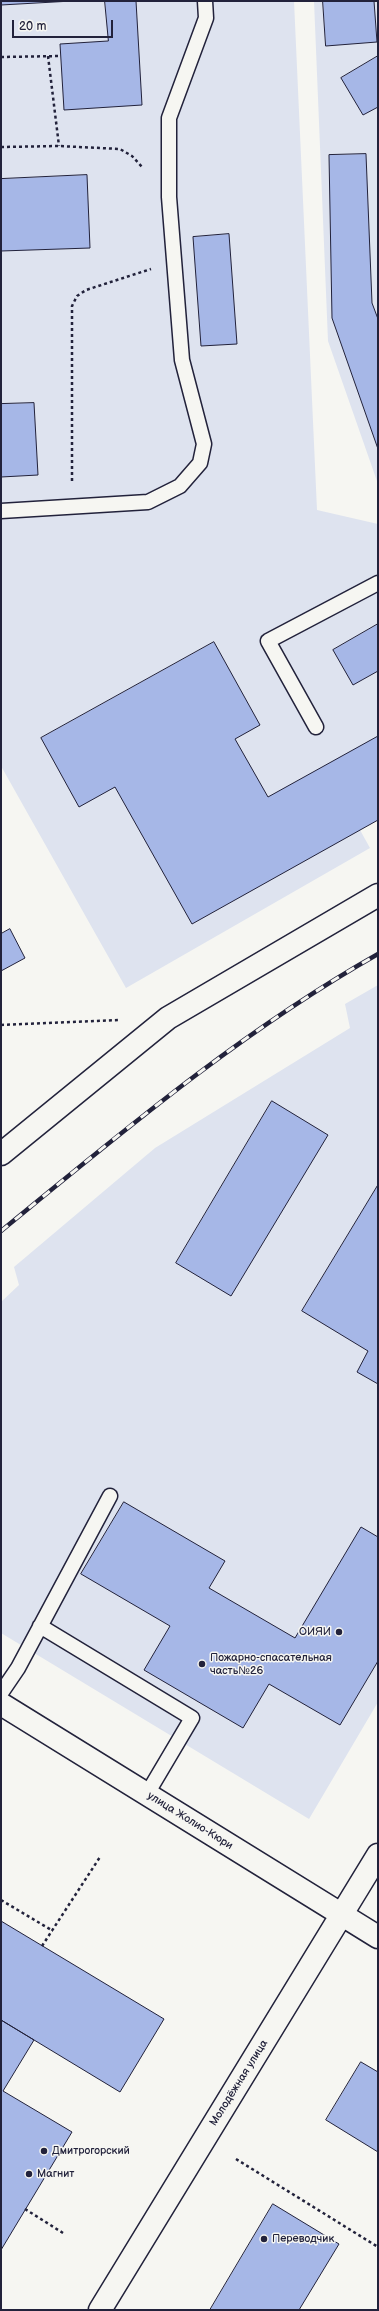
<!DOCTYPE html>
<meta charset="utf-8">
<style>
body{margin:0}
#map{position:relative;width:379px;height:2311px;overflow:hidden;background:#f6f6f2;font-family:"Balsamiq Sans",sans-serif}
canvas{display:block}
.frame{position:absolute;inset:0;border:2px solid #22223b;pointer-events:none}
.scale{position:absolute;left:12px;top:20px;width:101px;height:18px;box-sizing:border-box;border:2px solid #22223b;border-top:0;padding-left:5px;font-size:12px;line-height:14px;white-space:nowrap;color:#22223b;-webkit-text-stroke:3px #f6f6f2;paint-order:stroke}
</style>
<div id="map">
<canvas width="379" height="2311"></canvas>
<div class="frame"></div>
<div class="scale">20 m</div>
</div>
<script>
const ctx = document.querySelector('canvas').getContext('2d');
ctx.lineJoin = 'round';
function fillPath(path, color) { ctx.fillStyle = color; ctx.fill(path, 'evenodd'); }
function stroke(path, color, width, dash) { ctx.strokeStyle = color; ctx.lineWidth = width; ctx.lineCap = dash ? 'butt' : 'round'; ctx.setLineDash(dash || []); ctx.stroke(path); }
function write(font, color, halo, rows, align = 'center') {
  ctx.font = font + ' "Balsamiq Sans",sans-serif'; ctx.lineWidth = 3; ctx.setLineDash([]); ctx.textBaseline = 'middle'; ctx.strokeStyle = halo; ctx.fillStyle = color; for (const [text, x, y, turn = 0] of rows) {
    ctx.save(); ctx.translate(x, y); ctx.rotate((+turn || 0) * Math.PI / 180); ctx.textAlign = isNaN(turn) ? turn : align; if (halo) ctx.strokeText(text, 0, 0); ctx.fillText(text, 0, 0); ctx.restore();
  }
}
fillPath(new Path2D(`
 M1 1H294L317 510 378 524V820L360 830 370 848 126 988 1 766Z
 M314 1H378V484L328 341Z
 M378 985V1702L309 1819 1 1633V1302L19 1285 14 1267 155 1148 350 1028 345 1004Z`), '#dee3ef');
const building = new Path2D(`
 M1 1H72L1 5Z
 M105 1H136L142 105 64 110 60 44 108 41Z
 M323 1H374L377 42 326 46Z
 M378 56V107L363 115 341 78Z
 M366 154 372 303 378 319V449L332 318 329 155Z
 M87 175 90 248 1 251V179Z
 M229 234 237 344 201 346 193 237Z
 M34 403 38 475 1 477V404Z
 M378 624V671L353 685 333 650Z
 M214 642 260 725 235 739 268 797 378 736V820L192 924 115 787 79 807 41 738Z
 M10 929 25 958 1 971V934Z
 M272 1101 328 1135 231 1296 176 1263Z
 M378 1185V1384L357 1372 368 1351 302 1311Z
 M124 1502 225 1561 209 1588 295 1638 361 1527 378 1537V1661L340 1725 269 1684 243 1728 144 1670 170 1626 81 1574Z
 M1 1921 164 2019 120 2092 1 2020Z
 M1 2020 34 2040 3 2091 72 2132 1 2250Z
 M361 2062 378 2072V2152L326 2120Z
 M273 2204 339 2244 299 2310H210Z`);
fillPath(building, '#a6b7e7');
stroke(building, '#22223b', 1);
const lane = new Path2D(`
 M1 511 148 502 180 486 200 463 204 444 182 360 169 197V118L206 18 205 1
 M316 727 268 641 378 583
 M40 1626 192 1718 147 1794
 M1 1693 18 1668 110 1496`);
const street = new Path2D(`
 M1 1154 168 1018 378 895`);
const secondary = new Path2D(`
 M1 1704 378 1937
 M100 2310 378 1855`);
stroke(lane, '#22223b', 17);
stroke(street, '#22223b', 25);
stroke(secondary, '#22223b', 25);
stroke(new Path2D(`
 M48 56 59 146
 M1 57 60 56
 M1 147 59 146 120 149 132 156 143 168
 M72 481V306L77 296 86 290 151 269
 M1 1025 119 1020
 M1 1900 53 1931
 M42 1946 100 1857
 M236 2159 378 2247
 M25 2209 63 2233`), '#22223b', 2.5, [3, 3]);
stroke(lane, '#f6f6f2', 14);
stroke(street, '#f6f6f2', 22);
stroke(secondary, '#f6f6f2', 22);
const rail = new Path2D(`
 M1 1231C122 1132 242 1031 378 954`);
stroke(rail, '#22223b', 4.5);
stroke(rail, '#f6f6f2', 3, [9]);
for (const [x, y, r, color] of [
 [339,1632,4,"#22223b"],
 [202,1664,4,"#22223b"],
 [44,2151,4,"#22223b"],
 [29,2174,4,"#22223b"],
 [264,2239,4,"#22223b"]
]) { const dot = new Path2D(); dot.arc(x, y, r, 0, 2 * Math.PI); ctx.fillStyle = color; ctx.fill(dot); stroke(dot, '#f6f6f2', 1.5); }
write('11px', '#22223b', '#f6f6f2', [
 ["ОИЯИ",331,1632,"right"],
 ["Пожарно-спасательная",210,1658],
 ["часть№26",210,1671],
 ["Дмитрогорский",52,2151],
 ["Магнит",37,2174],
 ["Переводчик",272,2239]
], 'left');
write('11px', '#22223b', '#f6f6f2', [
 ["улица Жолио-Кюри",190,1821,32],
 ["Молодёжная улица",239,2083,-58]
]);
</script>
